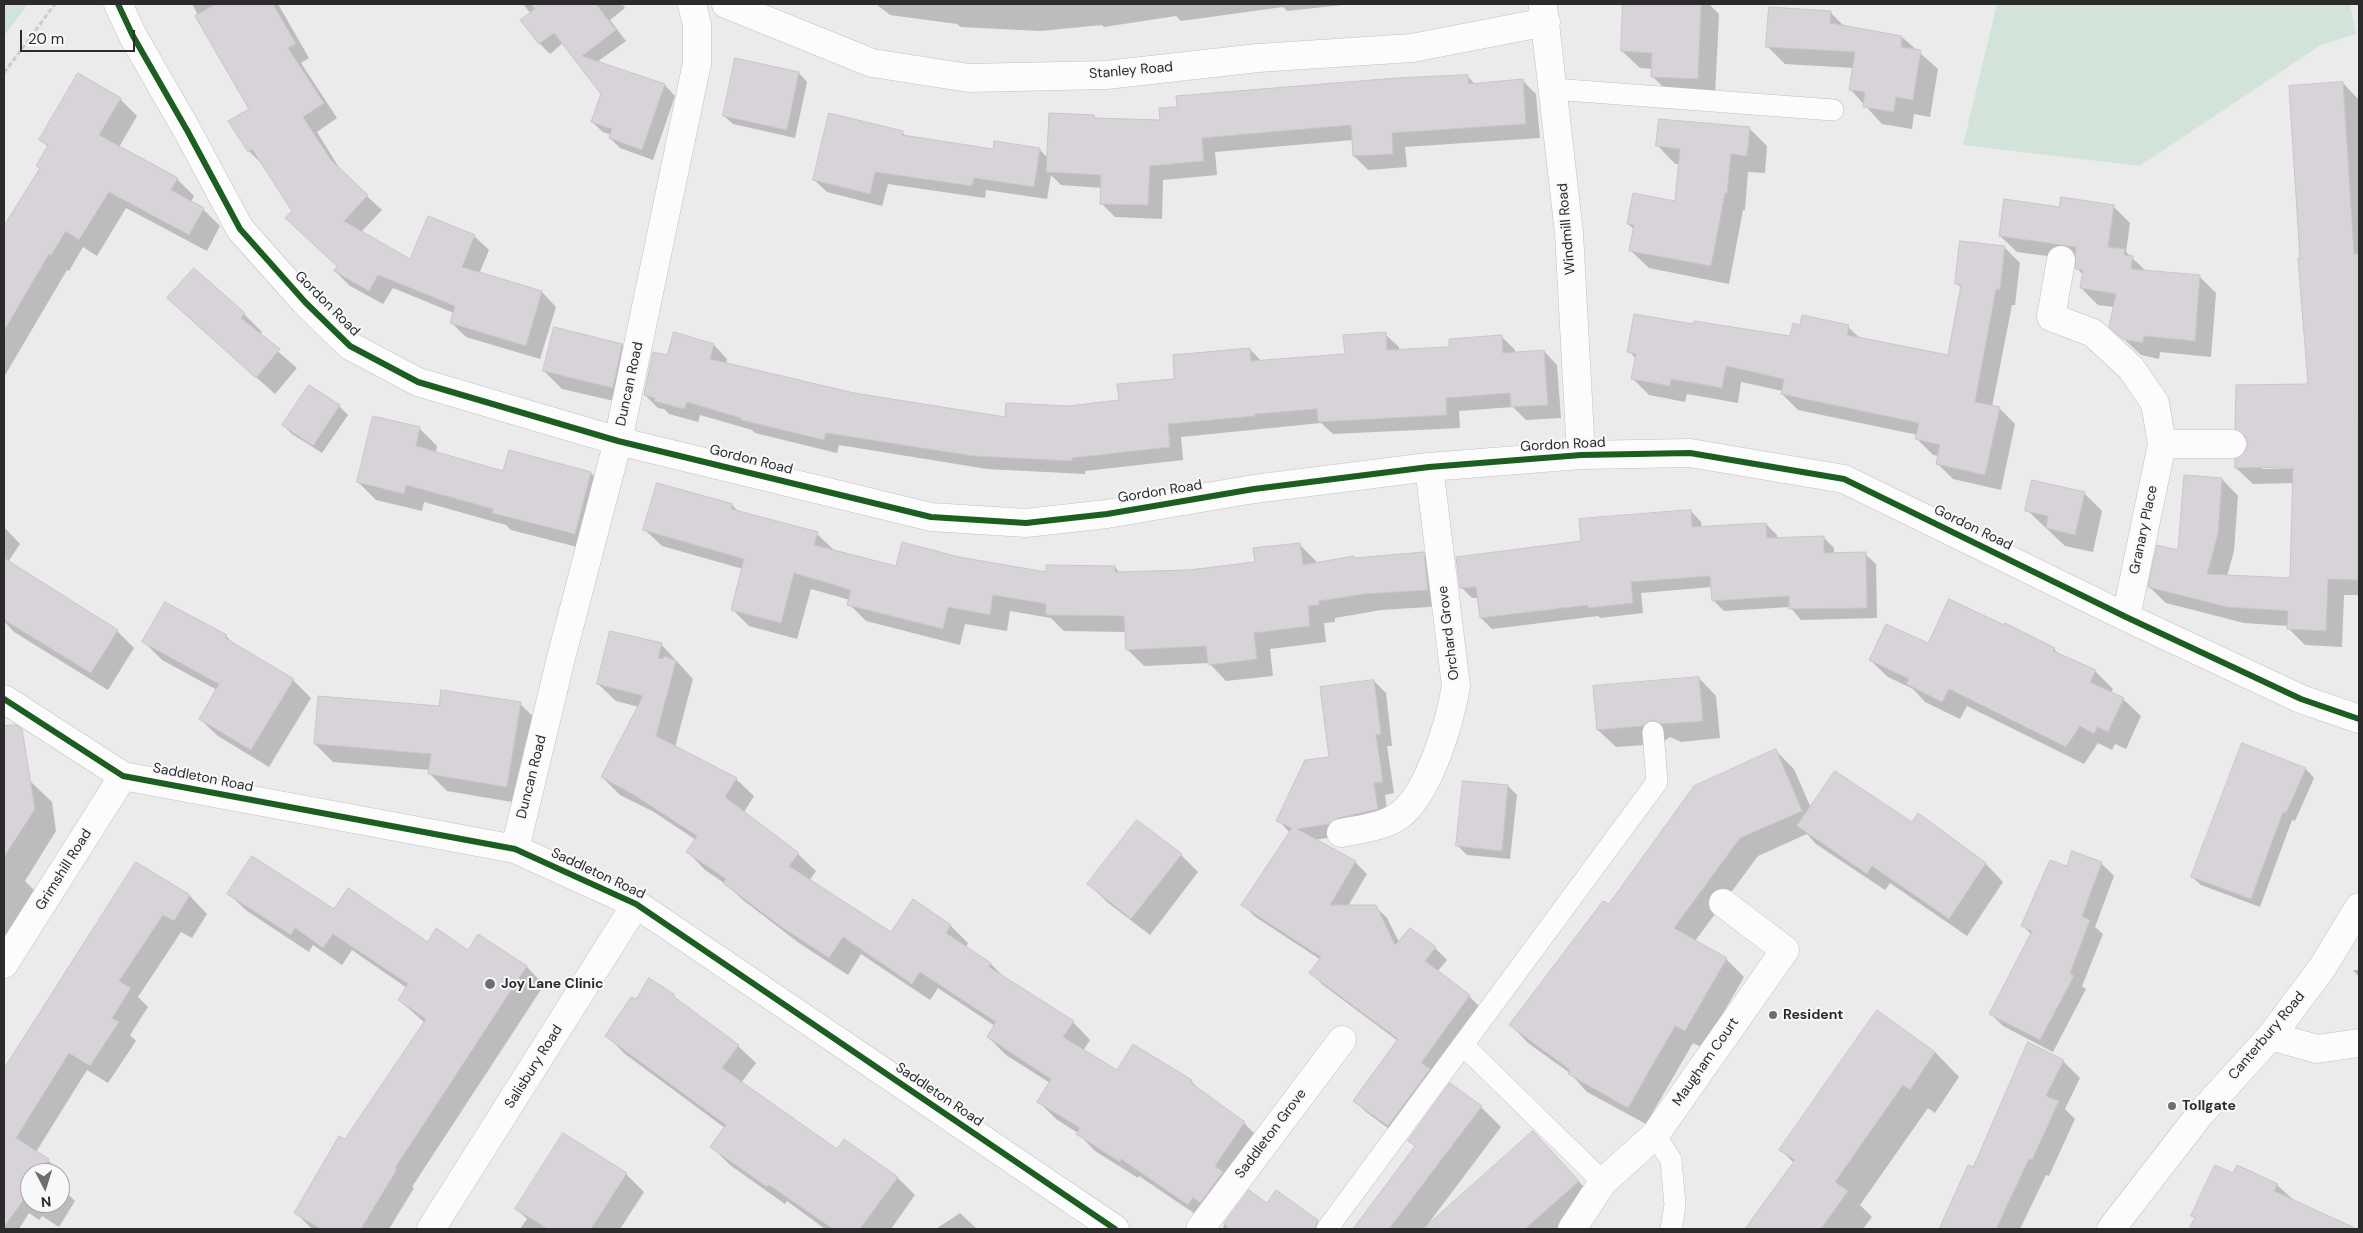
<!DOCTYPE html>
<style>
body{margin:0}
#map{position:relative;width:2363px;height:1233px;overflow:hidden;background:#ebebeb;font-family:"DM Sans",sans-serif}
canvas{display:block}
.frame{position:absolute;inset:0;border:5px solid #2b2b2c;pointer-events:none}
.north{position:absolute;left:20px;top:1163px;width:50px;height:50px;box-sizing:border-box;background:#f7f8f9;border:1px solid #a5a6a7;border-radius:50%;rotate:175deg;font-size:14px;font-weight:700;line-height:20px;text-align:center;color:#2b2b2c}
.north::after{content:'';display:block;margin:auto;width:18px;height:22px;background:#6e6e6f;clip-path:polygon(50% 0,100% 100%,50% 72%,0 100%)}
.scale{position:absolute;left:20px;top:30px;width:115px;height:22px;box-sizing:border-box;border:2px solid #2b2b2c;border-top:0;padding-left:6px;font-size:15px;line-height:18px;white-space:nowrap;color:#2b2b2c;-webkit-text-stroke:4px #f7f8f9;paint-order:stroke}
</style>
<div id="map">
<canvas width="2363" height="1233"></canvas>
<div class="frame"></div>
<div class="north">N</div>
<div class="scale">20 m</div>
</div>
<script>
const ctx = document.querySelector('canvas').getContext('2d');
ctx.lineJoin = 'round';
function fillPath(path, color) { ctx.fillStyle = color; ctx.fill(path, 'evenodd'); }
function stroke(path, color, width, dash) { ctx.strokeStyle = color; ctx.lineWidth = width; ctx.lineCap = dash ? 'butt' : 'round'; ctx.setLineDash(dash || []); ctx.stroke(path); }
function write(font, color, halo, rows, align = 'center') {
  ctx.font = font + ' "DM Sans",sans-serif'; ctx.lineWidth = 4; ctx.setLineDash([]); ctx.textBaseline = 'middle'; ctx.strokeStyle = halo; ctx.fillStyle = color; for (const [text, x, y, turn = 0] of rows) {
    ctx.save(); ctx.translate(x, y); ctx.rotate((+turn || 0) * Math.PI / 180); ctx.textAlign = isNaN(turn) ? turn : align; if (halo) ctx.strokeText(text, 0, 0); ctx.fillText(text, 0, 0); ctx.restore();
  }
}
fillPath(new Path2D(`
 M4 4H28L4 36Z
 M1997 4H2350L2356 34 2321 45 2140 166 1963 145Z`), '#d2e3d9');
fillPath(new Path2D(`
 M192 4H278L309 58 301 63 337 118 317 132 343 174 382 210 361 232 411 261 474 236 489 250 479 274 542 292 556 307 540 359 466 337 452 323 454 313 393 288 383 304 350 286 335 271 338 266 293 211 263 165 249 151 250 109Z
 M523 4H622L625 8 610 20 626 41 597 62 665 85 675 96 653 160 620 148 610 138 611 135 603 132 592 122 602 94 563 43 550 54 540 44 522 20 531 14Z
 M876 4H1352L1287 11 1283 7 1181 21 1176 16 1104 27 1102 25 1040 31 961 27 957 24 890 15Z
 M1624 4H1709L1719 14 1715 96 1670 94 1652 76 1653 69 1640 68 1622 51Z
 M1830 12 1845 27 1902 37 1938 69 1930 117 1914 114 1912 129 1882 124 1850 89 1854 68 1785 64 1767 46Z
 M799 73 807 82 795 138 733 124 724 116Z
 M1468 77 1475 84 1522 80 1536 94 1540 138 1405 147 1407 167 1368 170 1354 156 1353 140 1215 152 1217 175 1163 180 1162 219 1115 217 1101 203 1102 188 1061 185 1051 175 1047 199 986 190 985 198 888 184 882 206 827 192 814 180 902 132 907 137 994 150H1040L1048 158 1094 116 1097 119 1161 122Z
 M2343 83 2359 100V595H2344L2342 647 2305 645 2289 629V626L2244 623 2166 603 2149 587 2179 552 2222 479 2238 496 2234 551 2227 576 2291 580 2294 483 2253 484 2236 468 2246 453 2249 445 2248 440 2236 429 2309 385 2302 259ZM2299 465V468L2262 469V466Z
 M120 99 137 116 119 147 177 179 194 196 191 202 203 209 220 226 207 251 126 208 97 256 83 247 69 271 67 270 4 377V228L41 169 48 147 41 140Z
 M1749 128 1767 146 1765 173 1748 172 1745 210H1743L1729 284 1649 268 1631 251 1635 230 1628 224 1677 202 1680 164H1675L1658 146Z
 M2062 199 2114 207 2130 223 2126 252 2147 272 2199 276 2216 293 2211 357 2160 352 2159 359 2141 355 2111 327 2114 307 2098 305 2081 288 2083 275 2077 268V260L2017 252 2000 236 2060 208Z
 M2004 247 2020 263 2015 305H2012L1992 407 1999 408 2015 424 2001 490 1953 479 1937 463 1939 456 1933 455 1917 439 1918 435 1798 410 1782 394 1783 391 1741 382 1738 403 1687 394 1685 402 1649 395 1633 379 1636 359 1629 351 1694 326 1791 337 1801 326 1848 327 1861 339 1949 357 1962 289 1957 284Z
 M195 270 244 314 262 332 259 335 297 368 275 394 168 298Z
 M1385 334 1399 347V351L1451 348 1501 336 1515 350V353L1544 351 1557 365 1561 418 1526 420 1513 407 1459 411 1460 428 1333 434 1321 423 1181 437 1183 460 1085 471V474L987 469 839 445 837 453 755 433 752 430 700 415 698 422 669 414 664 409 658 408 645 395 668 357 714 345 727 359 726 364 854 394 1006 418 1069 407 1120 401 1250 349 1262 362 1346 355Z
 M622 345 639 363 631 405 562 389 544 371Z
 M339 406 348 415 322 453 292 434 283 425Z
 M419 428 437 446 436 453 504 472 591 473 608 490 593 551 511 530 506 525 424 502 422 511 376 500 358 482Z
 M2084 493 2102 511 2093 552 2065 546 2027 510Z
 M732 505 740 513 817 534 834 550 897 567 959 558 1048 573 1115 567 1120 573 1189 571 1257 563 1299 544 1316 561 1317 564 1423 554 1440 570 1445 606 1381 610 1335 618V622L1324 623 1326 642 1270 649 1273 676 1226 681 1209 663 1144 666 1127 649 1126 632 1064 631 1051 618 1010 611 1007 631 965 624 960 645 866 621 849 604 850 600 811 589 797 639 749 626 732 609 743 569 662 546 645 530Z
 M1691 511 1701 522 1702 528 1766 524 1777 535V539L1823 537 1834 548V554H1865L1876 564 1877 618 1801 620 1790 607 1724 611 1713 600 1712 587 1641 593 1643 613 1600 618 1598 616 1492 629 1481 618 1478 598H1472L1461 587 1583 542Z
 M4 527 20 544 8 562 117 631 134 648 108 690 14 632 4 621Z
 M226 636 235 645 293 680 311 698 269 767 218 736 200 719 217 690 162 660 144 642Z
 M661 644 693 679 675 747 736 779 754 796 744 812 798 854 816 871 809 881 891 934 951 926 968 943 966 947 991 964 1006 979 1073 1022 1090 1040 1083 1051 1117 1071 1191 1081 1204 1094 1244 1123 1262 1141 1213 1226 1139 1176 1138 1178 1095 1151 1078 1133 1056 1119 1039 1102 1050 1083 1006 1055 988 1037 995 1026 938 988 930 1000 861 954 848 975 799 943 743 900 727 885 705 870 688 852 696 840 654 812 620 795 602 777 639 707 616 701 598 684Z
 M1928 645 2054 649 2061 656 2095 671 2113 689 2111 693 2123 699 2141 716 2126 749 2115 744 2112 750 2098 743 2084 764 1967 706 1960 719 1925 702 1913 689 1888 677 1870 660Z
 M1699 678 1716 696 1720 738 1681 742 1670 737 1660 744 1616 747 1598 730Z
 M1374 681 1386 693 1392 746H1387L1394 793 1385 795 1389 821 1341 836 1314 840 1355 862 1367 874 1348 906H1375L1387 918 1399 942 1435 948 1447 960 1437 972 1469 996 1481 1008 1400 1137 1366 1112 1354 1100 1398 1041 1323 985 1311 973 1321 960 1254 916 1243 904 1290 833 1278 820 1331 758Z
 M520 704 538 721 524 804 447 791 429 773 430 770 333 762 315 744 440 707Z
 M2243 744 2306 769 2314 778 2295 821 2292 820 2260 907 2201 885 2192 877Z
 M1776 751 1794 769 1811 808 1912 824 1919 815 1986 864 2003 882 1967 936 1890 883 1885 890 1816 844 1807 834 1758 856 1695 941 1726 959 1744 977 1703 1048 1693 1043 1646 1124 1587 1092 1570 1073 1528 1043 1511 1025 1609 906Z
 M14 770 29 780 52 802 56 831 25 881 36 892 6 939 4 937V771Z
 M1464 782 1508 786 1517 795 1510 859 1467 855 1458 846Z
 M1181 855 1198 872 1150 935 1107 902 1089 884Z
 M2101 863 2114 876 2095 927 2103 934 2082 986 2086 989 2053 1052 2003 1026 1991 1014 2032 935 2023 926 2067 867Z
 M136 864 190 896 207 914 192 938 181 932 138 997 148 1007 130 1035 136 1041 108 1083 87 1070 36 1152 48 1160 66 1178 60 1186 75 1201 59 1227 42 1216 39 1220 29 1213 19 1229H4V1072L64 974 93 929 95 930ZM30 1173H60V1203H30Z
 M229 894 334 911 428 944 468 952 479 936 527 967 544 985 412 1187 414 1188 389 1229H312L295 1212 425 1023 399 1000 407 988 352 950 342 965 313 945 309 952 247 911Z
 M2353 970H2359V977Z
 M673 995 685 1007 738 1046 756 1063 741 1083 837 1151 897 1177 915 1195 891 1229H825L787 1201 785 1204 730 1165 712 1147 725 1128 625 1054 607 1036 636 1001Z
 M1878 1012 1935 1052 1959 1077 1935 1113 1928 1108 1860 1205 1872 1217 1863 1229H1747L1794 1163 1781 1150Z
 M2063 1061 2080 1078 2065 1109 2075 1119 2049 1176 2046 1175 2020 1229H1941L1969 1166 1973 1168Z
 M1481 1107 1501 1127 1425 1228 1552 1153 1598 1202 1567 1229H1355L1416 1147 1409 1141Z
 M564 1135 626 1174 644 1192 620 1229H520L527 1219 517 1209Z
 M2234 1174 2277 1185 2318 1222 2315 1229H2190L2196 1218 2193 1215Z
 M1249 1192 1267 1205 1317 1221 1325 1229H1225L1223 1227Z
 M960 1213 977 1229H936Z`), '#0003');
const building = new Path2D(`
 M216 4H273L296 44 288 48 324 103 303 117 331 160 368 195 344 221 410 259 428 216 475 235 462 267 542 291 526 346 450 323 455 306 378 275 369 291 334 271 337 266 285 218 292 211 252 149 248 152 228 121 249 109 195 16Z
 M531 4H596L616 30 582 56 665 84 642 150 609 138 612 129 591 122 601 94 554 33 539 44 520 20 535 9Z
 M1623 4H1701L1698 79 1651 77 1652 53 1621 51Z
 M1769 7 1831 11 1830 23 1902 36 1901 47 1921 50 1913 100 1896 97 1894 112 1863 107 1865 92 1849 90 1855 52 1766 47Z
 M735 58 799 72 787 130 723 116Z
 M78 73 121 98 99 135 178 178 171 190 204 208 189 235 109 192 79 240 66 231 51 255 49 254 4 331V226L40 168 36 166 48 145 39 140Z
 M1468 75 1469 84 1523 79 1526 124 1392 133 1393 154 1353 156 1351 125 1202 138 1204 161 1150 166 1148 205 1100 204 1101 175 1046 172 1049 113 1094 115V118L1160 120 1159 108 1177 107 1176 96 1397 78Z
 M2343 82 2354 254H2359L2358 580 2328 579 2326 631 2287 629 2288 611 2227 607 2148 587 2157 545 2178 550 2184 475 2222 478 2218 534 2207 574 2290 578 2293 467 2235 468V459L2245 452 2248 444 2245 436 2235 429 2236 385 2308 384 2298 258H2300L2289 86Z
 M829 113 903 131 902 135 993 149 994 141 1040 148 1034 187 974 178 972 186 875 172 870 194 813 180Z
 M1659 119 1750 127 1747 156 1731 154 1727 193H1725L1711 266 1629 251 1634 225 1627 224 1633 193 1675 201 1680 149 1656 146Z
 M2061 197 2114 205 2108 247 2125 249 2124 255 2133 256 2131 269 2200 275 2195 341 2144 336 2143 343 2123 339 2109 327 2116 294 2080 288 2083 270 2075 269 2076 247 1999 236 2004 199 2059 207Z
 M1960 241 2005 246 2000 290 1996 289 1975 402 2000 407 1985 475 1936 464 1940 445 1915 439 1919 423 1781 394 1784 379 1726 366 1722 388 1671 379 1670 386 1631 379 1636 354 1627 352 1634 314 1693 324 1694 321 1790 336 1793 323 1800 325 1802 315 1849 325 1847 335 1948 355 1961 285 1955 284Z
 M194 268 245 313 241 318 280 349 256 378 167 298Z
 M554 327 622 344 613 388 543 371Z
 M674 332 714 344 710 359 854 393 1005 417 1006 403 1069 406 1119 400 1117 384 1174 379 1173 355 1250 348 1251 361 1345 354 1343 335 1386 332 1387 350 1449 347V339L1502 335 1503 353 1544 350 1548 405 1511 407 1510 393 1446 398 1447 415 1318 422 1317 409 1255 414V416L1168 424 1170 447 1072 458V461L973 456 826 433 824 440 741 420V418L687 402 684 409 654 401 655 398 644 395 653 352 667 355Z
 M309 385 340 405 313 446 282 425Z
 M373 416 420 427 416 446 503 471 509 450 591 472 575 534 492 513 493 509 406 485 404 494 357 482Z
 M2032 480 2085 492 2075 535 2046 528 2048 516 2025 511Z
 M657 483 733 504 731 509 818 532 814 545 896 566 902 542 959 557 1046 572V565L1115 566V572L1189 570 1255 562 1253 548 1300 543 1303 565 1354 556 1355 558 1424 552 1428 590 1364 594 1319 601V605L1308 606 1310 626 1254 633 1257 659 1208 665 1206 646 1126 650 1124 616 1046 615V604L993 595 990 615 948 607 943 629 847 605 851 590 794 573 781 623 731 610 744 559 643 530Z
 M1691 510 1692 527 1766 523 1767 538 1824 536V553L1866 552 1867 608 1789 609V596L1712 601 1710 576 1631 582 1633 603 1588 608V605L1480 618 1476 587 1460 588 1456 557 1581 541 1579 519Z
 M4 558 118 630 91 673 4 620Z
 M1949 599 2004 625 2005 623 2055 648 2053 651 2096 670 2090 682 2124 698 2108 732 2097 727 2094 734 2080 726 2066 747 1949 689 1942 702 1906 684 1909 679 1869 660 1886 624 1928 643Z
 M165 602 227 635 225 638 294 679 251 750 199 719 219 684 142 642Z
 M610 631 662 643 658 658 663 659 664 656 676 661 656 736 737 778 725 797 799 853 789 866 891 932 913 899 951 925 946 933 991 963 989 967 1074 1021 1063 1037 1117 1070 1133 1044 1192 1080 1191 1083 1245 1122 1215 1166 1223 1172 1200 1203 1193 1197 1188 1205 1121 1159 1120 1162 1076 1134 1080 1128 1037 1102 1051 1079 987 1037 996 1022 920 972 912 984 843 937 829 958 780 926 723 883 726 879 686 852 697 836 634 795 601 777 643 696 597 684Z
 M1699 677 1703 721 1663 724 1652 720 1642 726 1597 730 1593 686Z
 M1374 680 1381 734 1376 735 1383 782 1374 783 1378 809 1338 818 1329 824 1297 829 1356 861 1330 905H1376L1395 945 1410 928 1436 947 1425 961 1470 995 1421 1063 1430 1069 1388 1126 1353 1101 1398 1039 1309 973 1321 957 1241 905 1292 828 1276 821 1305 760 1329 757 1320 687Z
 M441 690 521 702 507 787 428 774 431 754 314 744 318 696 439 706Z
 M16 725 22 729 35 809 4 857V726Z
 M2242 743 2306 768 2286 813 2283 812 2251 899 2191 877Z
 M1776 749 1802 811 1740 838 1674 928 1727 958 1685 1031 1675 1026 1628 1108 1568 1074 1570 1070 1509 1025 1603 901 1609 904 1694 786Z
 M1835 771 1912 822 1918 813 1986 863 1949 919 1872 866 1867 874 1797 826Z
 M1463 781 1508 785 1502 851 1456 846Z
 M1137 820 1182 854 1131 919 1087 884Z
 M2072 851 2102 862 2082 916 2090 920 2070 973 2074 976 2040 1040 1989 1014 2032 931 2021 926 2050 860 2067 866Z
 M252 856 334 909 348 888 428 942 436 928 468 950 478 934 527 966 395 1168 397 1169 361 1229H321L294 1213 339 1136 345 1139 426 1019 398 1000 408 984 333 934 323 948 295 928 291 935 227 894Z
 M136 862 190 895 174 921 163 915 119 981 131 988 112 1018 119 1022 90 1066 69 1053 16 1138 49 1159 41 1171 43 1173H30V1203H45L40 1210 24 1199 4 1227V1069Z
 M649 978 674 994 673 996 739 1045 722 1068 837 1149 844 1139 898 1177 860 1229H833L769 1185 767 1187 710 1147 726 1125 605 1036 631 997 636 999Z
 M1877 1010 1935 1052 1910 1090 1903 1085 1835 1182 1848 1191 1821 1229H1745L1795 1160 1779 1150Z
 M2028 1042 2064 1060 2046 1096 2059 1101 2032 1160 2029 1159 1996 1229H1939L1968 1165 1973 1167Z
 M1450 1083 1482 1106 1389 1229H1353L1415 1146 1408 1141Z
 M1533 1131 1579 1181 1525 1229H1423Z
 M563 1133 627 1173 591 1229H548L515 1209Z
 M2215 1165 2233 1173 2237 1165 2278 1184 2274 1191 2357 1229H2189L2195 1217 2191 1216Z
 M1249 1190 1267 1203 1276 1190 1318 1220 1315 1229H1230L1224 1224Z`);
fillPath(building, '#d8d3d9');
stroke(building, '#c7c6c7', 1);
const service = new Path2D(`
 M1553 89 1833 110
 M1464 1046 1603 1182
 M1655 1135 1671 1160 1675 1205 1671 1229
 M1327 1229 1657 782 1653 732`);
const minor = new Path2D(`
 M118 4 133 36 188 132 240 229 305 302 350 346 418 382 618 441 931 517 1026 523 1107 514 1254 489 1429 467 1581 455 1690 453 1844 479 2126 617 2301 699 2359 719
 M726 4 872 63 969 78 1106 75 1258 58 1412 48 1546 22
 M1543 6 1569 233 1581 455
 M2061 260 2051 317 2093 333 2131 368 2155 403 2162 444 2126 617
 M2162 444H2232
 M4 699 123 776 515 849 636 904 1115 1229
 M1341 833C1360 829 1384 827 1400 815 1429 793 1450 722 1456 686L1429 467
 M515 849 561 658 618 441 697 63V25L692 4
 M4 964 123 776
 M431 1229 636 904
 M1200 1229 1342 1040
 M1572 1229 1603 1182 1655 1135 1785 950 1723 903`);
const tertiary = new Path2D(`
 M2271 1036 2317 1049 2359 1043`);
const secondary = new Path2D(`
 M2111 1229 2201 1113 2271 1036 2322 968 2359 907`);
stroke(service, '#c1c1c2', 22);
stroke(minor, '#c1c1c2', 29);
stroke(tertiary, '#c1c1c2', 29);
stroke(secondary, '#c1c1c2', 29);
stroke(new Path2D(`
 M4 73 55 4`), '#ccc', 3, [5, 2.5]);
stroke(service, '#fcfcfc', 21);
stroke(minor, '#fcfcfc', 28);
stroke(tertiary, '#fcfcfc', 28);
stroke(secondary, '#fcfcfc', 28);
stroke(new Path2D(`
 M118 4 133 36 188 132 240 229 305 302 350 346 418 382 618 441 931 517 1026 523 1107 514 1254 489 1429 467 1581 455 1690 453 1844 479 2126 617 2301 699 2359 719
 M4 699 123 776 515 849 636 904 1115 1229`), '#1b5e20', 6);
for (const [x, y, r, color] of [
 [490,984,6,"#6e6e6f"],
 [1773,1015,5,"#6e6e6f"],
 [2172,1106,5,"#6e6e6f"]
]) { const dot = new Path2D(); dot.arc(x, y, r, 0, 2 * Math.PI); ctx.fillStyle = color; ctx.fill(dot); stroke(dot, '#f7f8f9', 2); }
write('14px', '#2b2b2c', '#f7f8f9', [
 ["Stanley Road",1131,71,-5],
 ["Windmill Road",1567,229,-95],
 ["Gordon Road",327,304,45],
 ["Duncan Road",630,384,-78],
 ["Gordon Road",1563,445,-3],
 ["Gordon Road",751,460,14],
 ["Gordon Road",1160,492,-9],
 ["Gordon Road",1973,528,26],
 ["Granary Place",2144,530,-78],
 ["Orchard Grove",1449,633,-97],
 ["Duncan Road",532,777,-76],
 ["Saddleton Road",203,778,11],
 ["Grimshill Road",64,870,-58],
 ["Saddleton Road",598,874,25],
 ["Canterbury Road",2267,1036,-50],
 ["Maugham Court",1706,1062,-55],
 ["Salisbury Road",534,1067,-58],
 ["Saddleton Road",939,1095,34],
 ["Saddleton Grove",1271,1134,-53]
]);
write('bold 14px', '#2b2b2c', '#f7f8f9', [
 ["Joy Lane Clinic",501,984],
 ["Resident",1783,1015],
 ["Tollgate",2182,1106]
], 'left');
</script>
